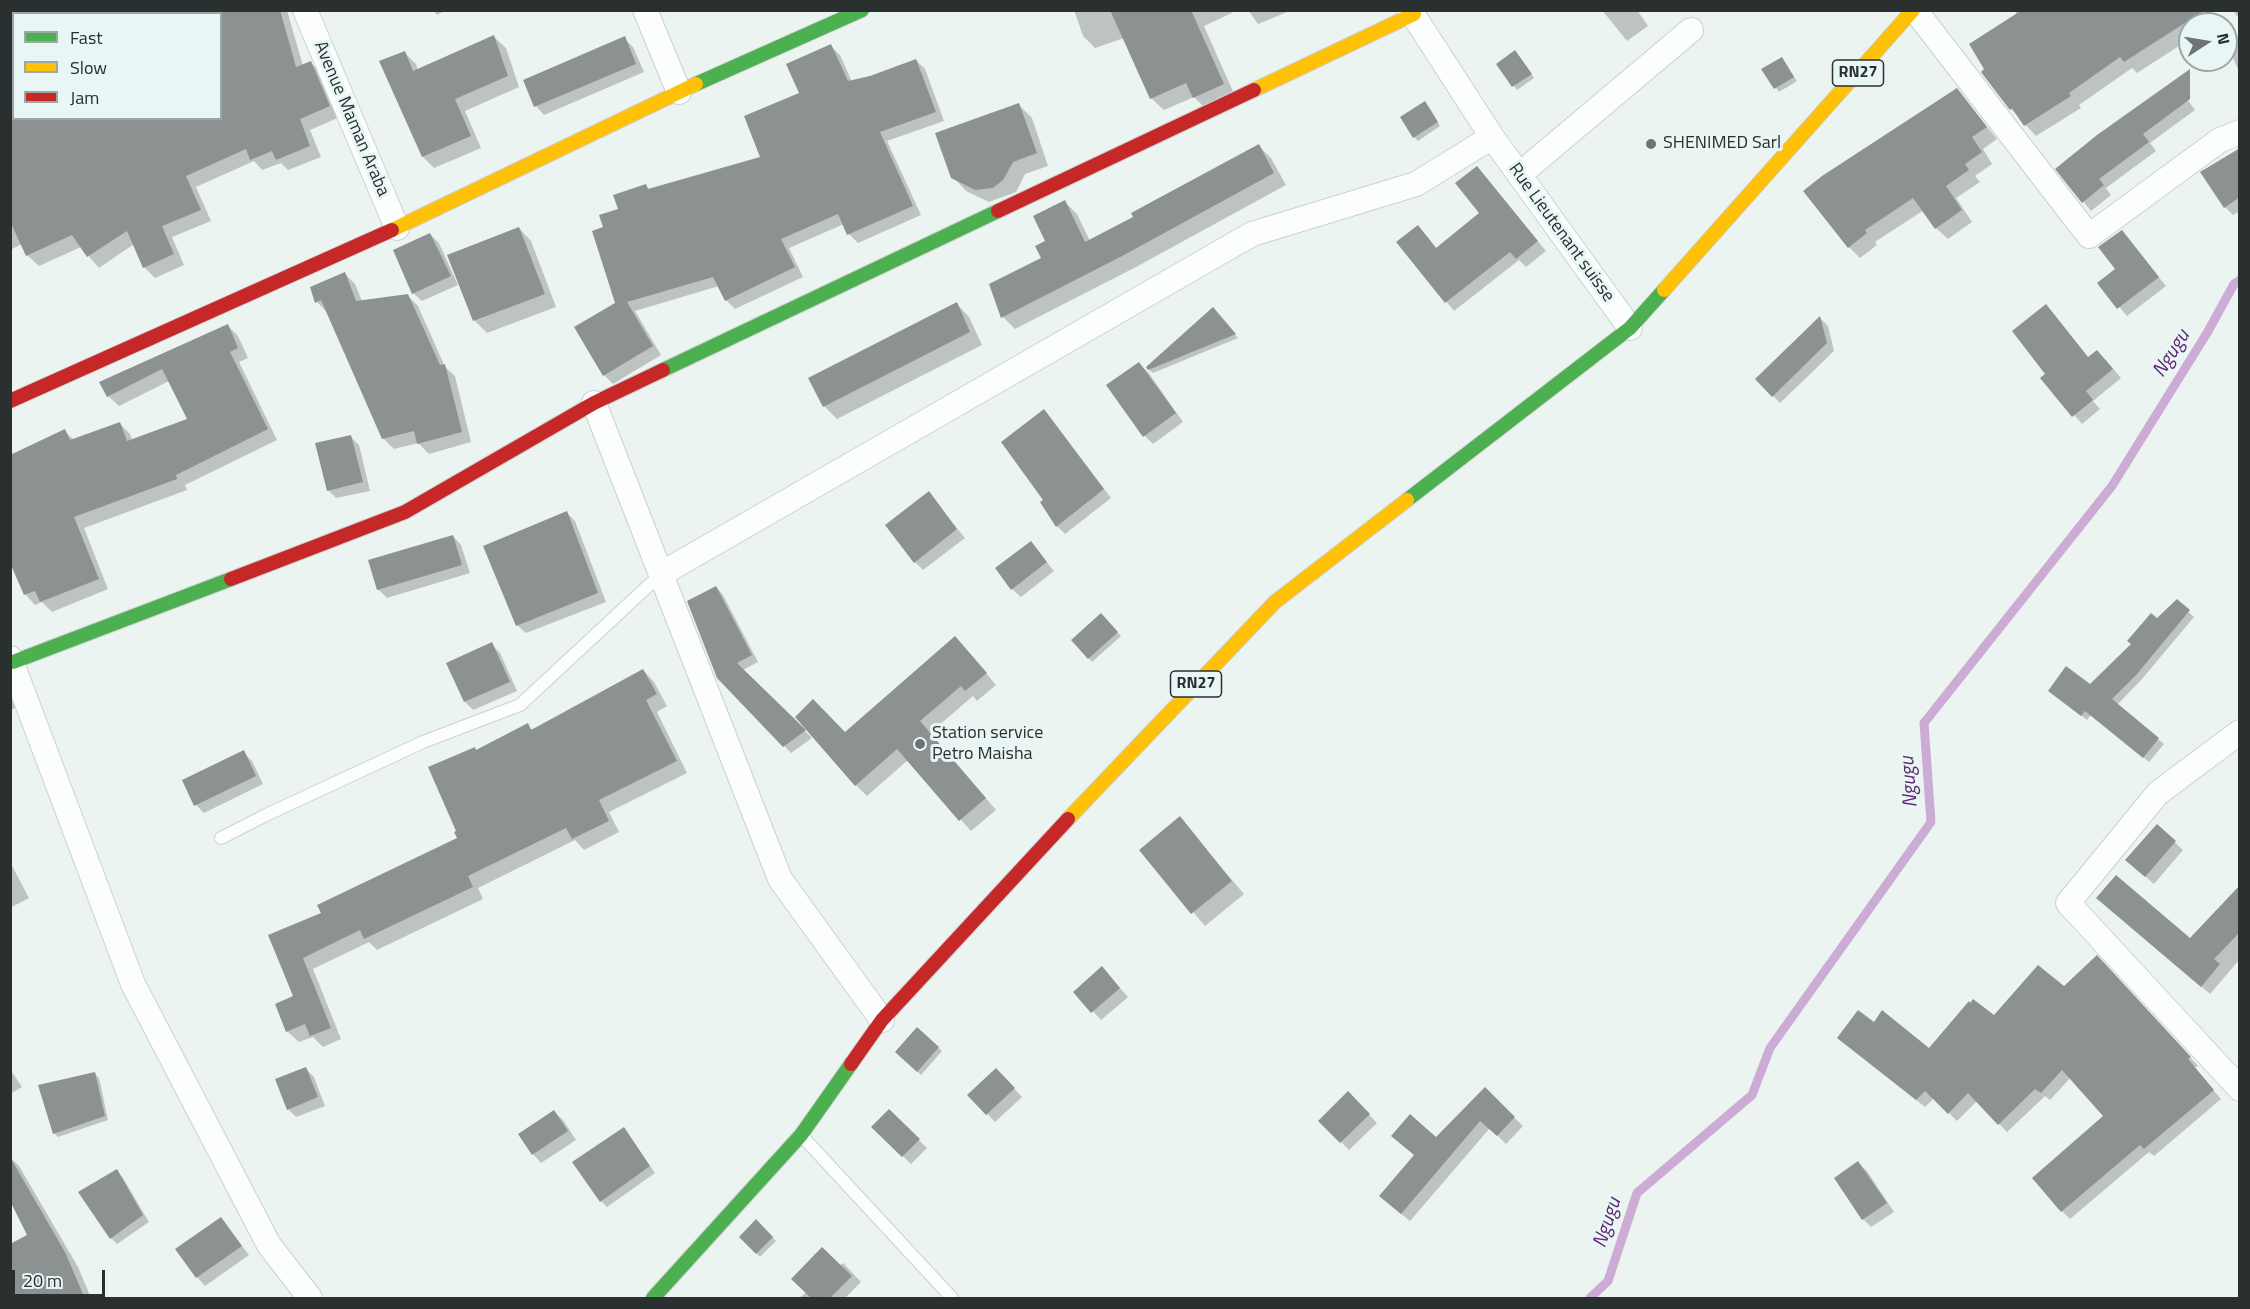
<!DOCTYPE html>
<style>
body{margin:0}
#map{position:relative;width:2250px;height:1309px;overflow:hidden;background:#ecf4f2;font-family:"Titillium Web",sans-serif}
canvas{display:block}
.frame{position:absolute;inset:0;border:12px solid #2a2f2f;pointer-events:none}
.legend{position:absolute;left:12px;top:12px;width:210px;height:108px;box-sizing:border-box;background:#e8f7f5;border:2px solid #9ca7a6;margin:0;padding:8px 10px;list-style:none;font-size:18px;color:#2a2f2f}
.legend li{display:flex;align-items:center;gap:12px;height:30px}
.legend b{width:30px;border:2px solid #9ca7a6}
.north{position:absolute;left:2178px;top:12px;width:60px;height:60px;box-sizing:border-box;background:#e8f7f5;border:2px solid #9ca7a6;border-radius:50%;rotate:78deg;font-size:16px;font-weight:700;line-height:24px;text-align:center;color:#2a2f2f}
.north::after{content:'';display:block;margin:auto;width:21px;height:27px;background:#6e7473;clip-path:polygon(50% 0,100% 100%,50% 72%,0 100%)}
.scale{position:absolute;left:12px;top:1270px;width:93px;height:27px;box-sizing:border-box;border:3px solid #2a2f2f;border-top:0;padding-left:8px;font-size:18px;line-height:21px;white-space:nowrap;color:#2a2f2f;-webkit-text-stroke:4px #e8f7f5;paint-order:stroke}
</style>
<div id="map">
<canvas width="2250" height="1309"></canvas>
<div class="frame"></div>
<ul class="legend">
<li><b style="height:8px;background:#4caf50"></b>Fast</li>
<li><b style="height:8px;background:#ffc107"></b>Slow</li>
<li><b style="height:8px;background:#c62828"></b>Jam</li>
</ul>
<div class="north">N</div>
<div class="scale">20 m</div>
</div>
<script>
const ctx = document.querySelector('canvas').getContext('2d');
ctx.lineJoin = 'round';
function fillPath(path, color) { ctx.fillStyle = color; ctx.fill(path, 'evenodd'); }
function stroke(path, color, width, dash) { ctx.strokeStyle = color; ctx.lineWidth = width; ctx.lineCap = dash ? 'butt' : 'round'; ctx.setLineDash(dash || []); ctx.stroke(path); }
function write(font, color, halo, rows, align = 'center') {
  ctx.font = font + ' "Titillium Web",sans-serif'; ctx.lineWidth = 6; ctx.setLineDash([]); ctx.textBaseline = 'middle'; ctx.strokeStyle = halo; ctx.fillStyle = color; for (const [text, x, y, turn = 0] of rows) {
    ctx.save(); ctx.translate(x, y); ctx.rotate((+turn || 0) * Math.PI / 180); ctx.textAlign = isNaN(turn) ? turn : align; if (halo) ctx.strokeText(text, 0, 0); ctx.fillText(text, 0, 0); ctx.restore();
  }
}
fillPath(new Path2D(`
 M221 10H287L303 66 311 63 322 74 340 117 310 130 321 157 288 170 281 163 262 170 254 161 196 187 211 221 172 237 184 265 155 278 144 267 134 244 99 268 81 247 39 266 27 255 22 244 10 250V91L14 89V118H220Z
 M433 10H447L437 15Z
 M1074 10H1231L1232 13 1204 26 1235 96 1207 110 1194 97 1164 110 1151 98 1124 38 1095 48 1083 36Z
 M1248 10H1292L1258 24Z
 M1602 10H1637L1648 26 1627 41Z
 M2014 10H2202L2211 24H2190V39L2137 73 2132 68 2079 105 2081 108 2036 136 2011 109 2017 15Z
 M2240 10V20L2234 12Z
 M2240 35V74L2227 44Z
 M494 37 506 48 519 87 465 111 481 148 434 168 423 157 404 52 416 64 418 70Z
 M624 38 633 47 644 72 544 115 536 106Z
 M831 46 840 55 852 82 870 78 916 60 925 69 944 121 887 141 921 215 858 243 849 234 844 224 789 248 803 277 735 309 726 300 719 286 635 311 661 355 613 384 604 375 616 304 605 228 620 210 646 186 650 190 762 158Z
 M1519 56 1534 78 1517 90 1498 64Z
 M1782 58 1797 81 1779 92 1763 70Z
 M1957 90 1997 139 1983 149 1992 164 1975 176 1980 182 1956 198 1972 222 1948 239 1936 228 1924 210 1875 242 1877 245 1860 258 1849 247Z
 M2181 91 2195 110 2150 143 2156 151 2106 188 2111 195 2091 211 2057 169Z
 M1019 105 1032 118 1048 166 1025 174 1016 192 989 202 966 191 953 177Z
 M1429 107 1440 126 1418 141 1414 137Z
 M1259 146 1271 158 1286 185 1136 267 1015 329 1003 317 1043 258 1047 242 1065 202 1077 214 1090 241 1135 218Z
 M2240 149V211L2233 215 2225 207 2202 172Z
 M1477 168 1546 251 1526 267 1519 260 1454 311 1398 242 1426 235 1437 249 1481 214Z
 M519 228 531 241 556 307 487 333 474 320Z
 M2122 232 2166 286 2127 316 2099 283 2117 269Z
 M430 234 439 243 458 285 422 301 413 293Z
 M345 274 355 284 362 301 407 295 418 306 445 367 455 376 471 442 429 454 418 443 394 449 383 438 327 312 317 302Z
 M957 304 969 317 982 345 837 419 824 406Z
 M2046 306 2089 359 2106 360 2121 378 2093 401 2100 409 2082 424 2042 379 2047 374Z
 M1217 313 1238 338 1153 373 1149 370Z
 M1820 318 1828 326 1834 351 1780 403 1757 379Z
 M228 326 238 336 248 358 239 362 277 440 185 485 187 490 84 528 108 589 52 612 42 602 35 605 25 594 64 431 74 440 120 424 130 434 132 440 189 420 169 381 119 406 108 396Z
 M1139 364 1148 372 1183 422 1153 444 1145 436 1108 385Z
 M1044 411 1111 498 1065 534 1057 526 1045 500Z
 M351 437 359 445 370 491 336 498 328 490Z
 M928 493 965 538 923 570 915 562Z
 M567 513 575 521 606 602 526 633 517 625Z
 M453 536 461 545 470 573 387 598 378 589Z
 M1031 543 1054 571 1021 597 1012 589Z
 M716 587 723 595 758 662 743 670 812 738 791 753 718 677Z
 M2177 601 2194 617 2142 679 2117 705 2164 744 2149 762 2091 715 2087 720 2050 691 2090 686Z
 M1101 615 1121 636 1092 662 1073 640Z
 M491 644 500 653 517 691 473 710 465 702 448 663Z
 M966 649 996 685 977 701 973 696 930 733 996 810 971 831 908 760 867 796 856 785Z
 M643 670 654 682 667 706 657 712 687 773 609 812 619 832 584 850 575 840 478 888 483 899 377 950 369 942 313 969 341 1039 323 1047 313 1037 299 1042 287 1031 295 997 270 936 323 914 459 838 477 751 527 725 533 730Z
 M10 689 17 707 10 710Z
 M243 752 252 761 263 784 204 813 196 805Z
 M1179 818 1244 894 1205 926 1141 850Z
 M2157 826 2183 850 2154 884 2136 868Z
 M10 862 29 898 10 908Z
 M2240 887V959L2210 994 2107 906 2190 940Z
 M2105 965 2198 1066 2194 1068 2221 1099 2154 1156 2149 1152 2070 1219 2062 1211 2105 1117 2071 1077 2050 1100 2045 1096 2007 1132 1977 1101 1957 1121 1934 1098 1925 1107 1839 1038 1874 1024 1929 1050 1994 1018 2064 988Z
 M1110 977 1128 997 1101 1020 1075 992Z
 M918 1029 942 1051 921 1075 897 1052Z
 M10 1069 22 1087 10 1094Z
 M306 1069 314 1077 325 1106 296 1117 288 1109Z
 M996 1070 1022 1097 995 1122 969 1095Z
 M95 1074 99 1078 108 1120 58 1137 54 1133Z
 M1485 1090 1523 1126 1506 1144 1490 1128 1410 1221 1389 1204 1436 1139Z
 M1348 1093 1377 1123 1349 1150 1320 1121Z
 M889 1111 927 1148 911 1164 873 1127Z
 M554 1112 563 1120 576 1140 541 1163 533 1154Z
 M624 1129 655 1173 607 1207 601 1201Z
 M10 1157 19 1166 78 1267 91 1298H10L29 1235 10 1197Z
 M1858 1163 1867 1171 1894 1212 1871 1227 1863 1219Z
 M117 1171 123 1178 149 1222 117 1244 111 1238Z
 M221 1219 249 1255 205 1286 197 1277Z
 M756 1221 776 1241 760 1257 741 1237Z
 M843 1263 861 1282 845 1298H799Z`), '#0003');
stroke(new Path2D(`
 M1590 1298 1608 1281 1637 1193 1752 1095 1770 1048 1931 822 1924 723 2112 486 2207 333 2234 284 2240 280`), '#ccabd5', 9);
fillPath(new Path2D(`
 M220 10H280L296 67 311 61 330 106 300 119 310 146 276 160 272 151 250 160 246 149 186 176 201 210 162 226 174 254 143 268 127 231 87 257 72 235 26 256 10 221V118H220Z
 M1110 10H1191L1224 84 1193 98 1186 83 1150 99Z
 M2022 10H2205L2124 62 2120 57 2069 93 2071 96 2024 126 2012 108 2010 110 1981 72 1984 69 1969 44Z
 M494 35 508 76 455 99 471 136 422 157 379 61 405 51 413 71Z
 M625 36 636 64 534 107 523 80Z
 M831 44 848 81 870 76 916 59 936 112 880 132 913 206 847 235 838 214 781 239 795 267 725 301 713 277 627 302 653 346 603 376 574 327 615 303 592 231 603 227 599 215 618 209 613 195 646 184 648 189 760 157 744 116 799 93 786 64Z
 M1515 50 1532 74 1512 87 1496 64Z
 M1782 57 1794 77 1774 89 1761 69Z
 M2190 69V99L2143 134 2149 142 2099 179 2104 185 2082 203 2055 169 2097 135Z
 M1957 88 1987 127 1972 137 1982 152 1965 164 1969 170 1946 186 1962 210 1935 229 1913 198 1865 230 1867 233 1848 248 1803 191 1822 176Z
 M1425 101 1438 122 1413 138 1400 117Z
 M1019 103 1037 153 1013 162 1003 180 993 188 975 190 951 178 935 133Z
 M1259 144 1274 173 1124 255 1001 318 989 284 1041 258 1035 246 1045 241 1033 216 1065 200 1085 242 1133 217 1131 213Z
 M2240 148V197L2224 208 2200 172Z
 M1477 166 1538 241 1516 259 1510 252 1445 303 1396 242 1418 225 1436 248 1479 213 1455 183Z
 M519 227 545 294 473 321 447 255Z
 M2122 230 2159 277 2117 309 2097 283 2115 269 2098 247Z
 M430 233 451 276 412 294 393 250Z
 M345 272 356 301 408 294 440 365 445 364 462 432 417 444 414 431 382 439 321 300 315 303 310 287Z
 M957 302 970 332 823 407 808 378Z
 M2046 304 2088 357 2097 350 2113 369 2086 391 2093 400 2072 417 2040 378 2045 374 2012 331Z
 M1213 307 1236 334 1148 370 1146 367Z
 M1820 316 1827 343 1772 397 1755 379Z
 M228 324 238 348 230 352 268 429 176 475 177 479 74 517 99 579 40 602 35 591 24 595 10 563V455L65 429 70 440 120 422 127 441 187 419 162 369 107 397 99 382Z
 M1139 362 1176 413 1143 437 1106 385Z
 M1044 409 1104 489 1056 527 1040 502 1043 500 1001 442Z
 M351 435 363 482 327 491 315 443Z
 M929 491 957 529 914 563 885 525Z
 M567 511 598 593 516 626 483 546Z
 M453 535 462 565 377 590 368 560Z
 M1031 541 1047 562 1011 590 995 568Z
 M716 586 752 655 737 663 806 730 783 747 717 678 687 601Z
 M2177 599 2190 610 2137 674 2112 699 2159 738 2143 758 2085 711 2081 716 2048 691 2066 666 2090 684 2131 644 2127 641 2151 613 2157 618Z
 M1101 613 1118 632 1088 659 1071 640Z
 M955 636 987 673 965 691 961 686 920 721 986 798 959 821 897 749 855 786 795 717 813 699 845 732Z
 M492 642 510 682 464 702 446 663Z
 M643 669 657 694 646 700 677 761 599 800 609 821 572 839 566 828 468 876 473 887 364 939 360 930 303 958 331 1028 310 1036 305 1024 286 1032 275 1004 293 996 268 935 321 913 317 905 457 838 454 832 456 831 428 767 475 747 476 750 528 723 531 730Z
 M244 750 256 776 194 806 182 780Z
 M1180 816 1232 881 1191 914 1139 850Z
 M2157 824 2176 841 2145 877 2125 860Z
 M2116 875 2190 938 2240 885V932L2214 959 2220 964 2201 987 2096 898Z
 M2097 955 2191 1057 2188 1059 2214 1090 2144 1149 2140 1145 2061 1212 2032 1178 2103 1116 2062 1070 2041 1093 2035 1089 1998 1125 1968 1093 1948 1114 1925 1091 1916 1100 1837 1038 1858 1010 1874 1022 1882 1010 1929 1048 1969 1001 1970 1003 1973 999 1994 1015 2038 965 2064 986Z
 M1102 966 1120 988 1091 1013 1073 992Z
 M917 1027 939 1047 917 1072 895 1052Z
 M306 1067 318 1097 287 1110 275 1079Z
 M996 1068 1015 1088 986 1115 967 1095Z
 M95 1072 105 1116 53 1134 38 1085Z
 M1485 1087 1515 1117 1497 1136 1480 1121 1401 1214 1379 1196 1414 1155 1391 1136 1410 1114 1436 1137Z
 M1348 1091 1370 1114 1340 1143 1318 1121Z
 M889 1109 920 1139 902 1157 871 1127Z
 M554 1110 568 1131 532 1155 518 1134Z
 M624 1127 650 1166 600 1202 572 1162Z
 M10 1157 66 1254 85 1299H10V1244L27 1235 10 1201Z
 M1858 1161 1887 1203 1862 1220 1834 1178Z
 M117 1169 143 1215 110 1239 78 1192Z
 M221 1217 242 1246 196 1278 175 1249Z
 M756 1219 773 1237 756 1254 739 1237Z
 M822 1247 852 1276 829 1299H812L791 1279Z`), '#8c9291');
const lane = new Path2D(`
 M221 838 266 815 423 742 520 705 661 574
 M802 1136 952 1298`);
const street = new Path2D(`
 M305 10 397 228
 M645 10 679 92
 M1410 10 1492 137 1630 328
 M1915 10 2089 236 2220 140 2240 132
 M96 14 103 10
 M10 53 14 51
 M1519 175 1691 30
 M594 403 780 879 882 1020
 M661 574 1252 234 1416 184 1492 137
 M10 658 133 984 269 1245 310 1298
 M2240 732 2158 793 2068 903 2240 1089`);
const fast = new Path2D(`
 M696 84 862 10
 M663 370 998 211
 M1407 500 1630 328 1664 290
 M13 662 231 579
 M653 1298 801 1135 851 1064`);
const slow = new Path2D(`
 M1254 90 1414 14
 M392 230 696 84
 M1664 290 1913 10
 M1068 819 1275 602 1407 500`);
const jam = new Path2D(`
 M998 211 1254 90
 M10 401 392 230
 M231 579 405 512 594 403 663 370
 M851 1064 882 1020 1068 819`);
stroke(lane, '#cbd1d0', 14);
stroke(street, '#cbd1d0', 26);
stroke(fast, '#cbd1d0', 16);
stroke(slow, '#cbd1d0', 16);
stroke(jam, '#cbd1d0', 16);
stroke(lane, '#fcfdfd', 12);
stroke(street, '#fcfdfd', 24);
stroke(fast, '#4caf50', 14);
stroke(slow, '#ffc107', 14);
stroke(jam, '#c62828', 14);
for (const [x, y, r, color] of [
 [1651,144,6,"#6e7473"],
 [920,744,6,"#6e7473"]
]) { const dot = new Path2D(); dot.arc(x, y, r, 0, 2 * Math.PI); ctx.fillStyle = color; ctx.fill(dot); stroke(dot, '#e8f7f5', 2); }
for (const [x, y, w] of [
 [1858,73,51],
 [1196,684,51]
]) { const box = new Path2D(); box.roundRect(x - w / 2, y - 13, w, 26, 4.5); ctx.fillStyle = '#e8f7f5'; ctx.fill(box); stroke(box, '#2a2f2f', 1.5); }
write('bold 16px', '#2a2f2f', null, [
 ["RN27",1858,73],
 ["RN27",1196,684]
]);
write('18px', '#2a2f2f', '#e8f7f5', [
 ["Avenue Maman Araba",351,119,67],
 ["Rue Lieutenant suisse",1561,233,54]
]);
write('18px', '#2a2f2f', '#e8f7f5', [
 ["SHENIMED Sarl",1663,144],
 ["Station service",932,734],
 ["Petro Maisha",932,755]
], 'left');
write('italic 20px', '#622670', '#e8f7f5', [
 ["Ngugu",2172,354,-58],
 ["Ngugu",1910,782,-94],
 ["Ngugu",1608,1223,-72]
]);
</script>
